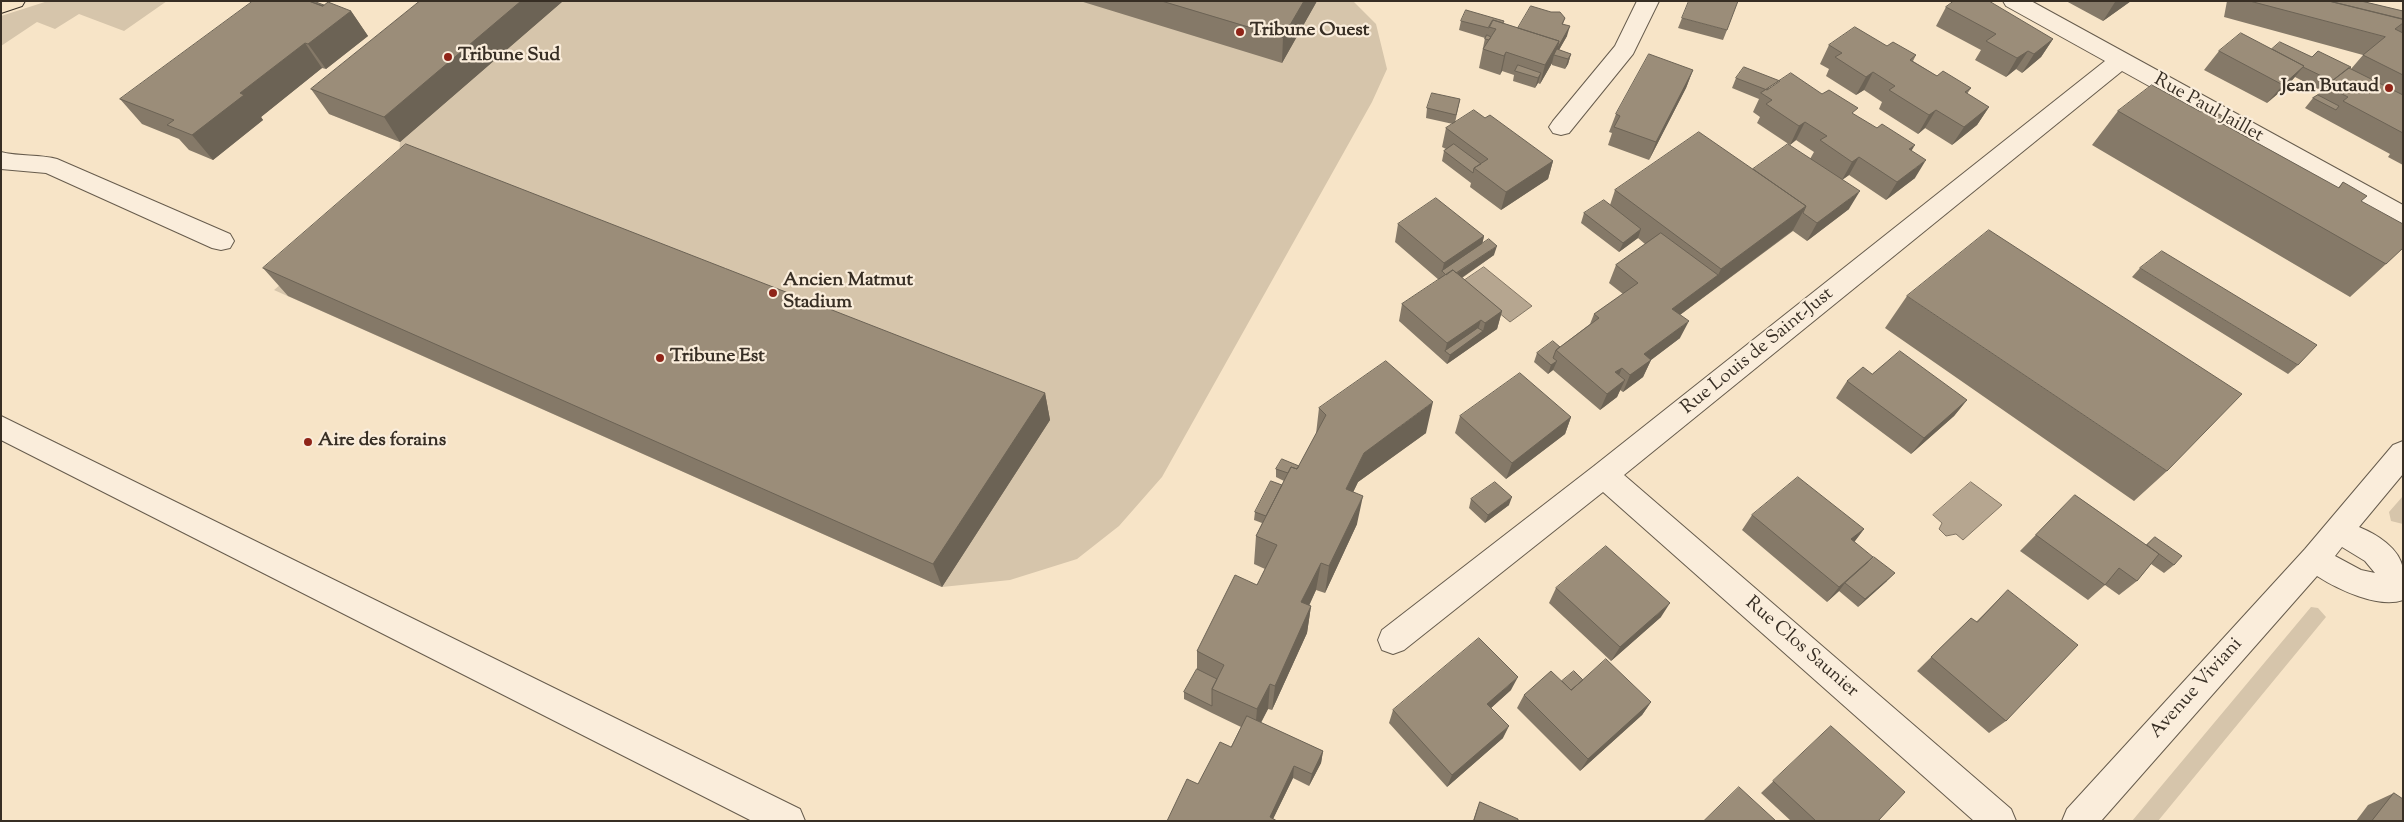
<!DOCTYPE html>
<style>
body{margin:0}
#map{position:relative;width:2404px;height:822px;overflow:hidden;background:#f7e4c7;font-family:"Sorts Mill Goudy",serif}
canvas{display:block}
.frame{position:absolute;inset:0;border:2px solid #372e24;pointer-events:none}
</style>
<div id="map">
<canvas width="2404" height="822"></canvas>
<div class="frame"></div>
</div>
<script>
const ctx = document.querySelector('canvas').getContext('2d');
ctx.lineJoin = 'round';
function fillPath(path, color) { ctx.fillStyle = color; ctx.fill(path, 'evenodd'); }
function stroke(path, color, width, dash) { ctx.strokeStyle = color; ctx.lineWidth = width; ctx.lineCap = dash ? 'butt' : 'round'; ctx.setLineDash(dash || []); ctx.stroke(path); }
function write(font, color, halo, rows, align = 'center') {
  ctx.font = font + ' "Sorts Mill Goudy",serif'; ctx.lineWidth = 4.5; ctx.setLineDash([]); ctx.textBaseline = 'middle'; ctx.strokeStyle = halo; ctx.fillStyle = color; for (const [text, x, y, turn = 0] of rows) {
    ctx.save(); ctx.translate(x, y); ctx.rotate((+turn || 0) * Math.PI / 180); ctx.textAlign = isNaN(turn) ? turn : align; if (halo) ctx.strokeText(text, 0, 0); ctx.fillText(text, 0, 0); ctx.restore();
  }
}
fillPath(new Path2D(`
 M48 1H167L124 31 79 14 55 29 37 22 1 46V16Z
 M466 1H1353L1376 24 1387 69 1372 102 1162 477 1119 526 1077 559 1010 580 942 587 274 290 318 253 398 174 400 142 329 114Z
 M2403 496V524L2391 521 2389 512Z
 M2311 607 2318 608 2326 617 2158 821H2132Z`), '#d6c5ab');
const water = new Path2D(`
 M1484 267 1532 306 1510 322 1462 282Z
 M1971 482 2002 505 1963 540 1956 534 1946 536 1939 529 1942 523 1933 515Z`);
fillPath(water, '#b6a690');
stroke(water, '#837665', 1);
const minor = new Path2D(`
 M1637 1H1659L1633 54 1569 133 1561 135 1553 133 1549 127 1553 121 1615 46Z
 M2003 1H2031L2403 205V225L2394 222 2122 71 1624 475 2011 809 2016 821H1974L1603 492 1404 650 1393 654 1382 650 1378 640 1382 630 1594 466 2105 61 2006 6Z
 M1 152C20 157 39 154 57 159L230 234 234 241 230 248 221 250 212 248 46 173 1 169Z
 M1 416 800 809 805 821H752L1 440Z
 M2403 441V474L2359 527C2376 534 2400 548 2403 569 2404 579 2403 590 2403 600 2379 609 2337 589 2317 576L2101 821H2062L2067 809 2305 549 2393 445ZM2342 547 2365 561 2375 573 2361 570 2335 556Z`);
const highway = new Path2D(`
 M1 1H25L22 6 1 13Z`);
stroke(minor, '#675c4d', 2);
stroke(highway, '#372e24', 2);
fillPath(minor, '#faeddb');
fillPath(highway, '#f7e4c7');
fillPath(new Path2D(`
 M420 1H563L400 142 329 114 311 89Z
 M1080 1H1317L1282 63Z
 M2066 1H2131L2103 21Z
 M2227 1H2361L2403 11V165L2388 157 2390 154 2305 108 2313 98 2322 91 2295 77 2288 85 2267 103 2204 70 2219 51 2272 49 2312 57 2351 69 2363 55 2224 17Z
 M324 5 351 11 368 36 326 69 322 68 261 117 263 120 213 160 189 150 179 139 142 124 120 99Z
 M1946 7 2053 39 2041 57 2022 73 2016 69 2006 77 1975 60 1981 50 1936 26Z
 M1565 18 1563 24 1567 36 1559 50 1571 54 1568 64 1565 69 1552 65V63L1540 84 1538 83 1535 88 1513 81 1514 75 1502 71 1500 75 1479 68 1485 38 1459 30 1461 21 1503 23 1518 28Z
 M1682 18 1727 30 1723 40 1678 28Z
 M1829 45 1887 46 1916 55 1913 61 1937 76 1971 88 1967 94 1989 107 1977 125 1952 145 1925 128 1918 134 1879 109 1882 102 1864 90 1856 95 1826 76 1829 69 1820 64Z
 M1693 70 1686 88 1649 160 1608 145 1612 133 1609 132 1616 114Z
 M1736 78 1855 115 1911 151 1915 178 1886 200 1849 175 1842 180 1849 209 1807 241 1793 231 1680 315V338L1651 360 1643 377 1623 392 1620 390 1617 397 1600 410 1553 370 1548 374 1534 362 1537 353 1560 347 1590 324 1594 314 1623 294 1609 283 1616 265 1645 244 1638 238 1619 252 1581 223 1584 213 1610 205 1615 190 1753 169 1810 159 1814 152 1796 140 1790 145 1757 123 1760 117 1753 112 1759 99 1732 88Z
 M1460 99 1455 123 1485 118 1553 161 1548 179 1501 210 1470 187 1471 183 1442 161 1444 151 1446 149 1442 147 1446 128 1453 124 1426 118 1427 108Z
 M2118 111 2222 123 2338 188 2343 182 2361 201 2386 264 2350 297 2092 145Z
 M1398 224 1484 236 1482 244 1494 255 1462 278 1502 311 1497 329 1447 364 1399 321 1402 304 1439 280 1395 242Z
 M263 268 1045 393 1050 420 942 587 288 296Z
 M2140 268 2298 365 2288 374 2132 277Z
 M1907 296 2167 471 2134 501 1885 328Z
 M1847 381 1967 400 1954 416 1911 454 1836 398Z
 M1319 408 1426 433 1358 482 1353 492 1357 524 1325 593 1316 590 1309 606H1311L1307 633 1272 710 1268 709 1261 723 1323 751 1321 763 1309 786 1293 778 1273 819 1198 784 1231 747 1241 727 1212 713 1184 699V692L1197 669V651L1257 585 1265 569 1254 564 1256 536 1262 523 1254 520 1255 512 1282 485 1284 481 1276 477V469L1299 466 1316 434Z
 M1460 416 1571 417 1565 434 1506 479 1455 433Z
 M2075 495 2146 545 2155 537 2174 565 2164 573 2151 564 2137 581 2119 595 2105 585 2088 600 2020 551Z
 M1471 499 1509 505 1485 523 1469 508Z
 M1752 515 1864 529 1854 542 1868 562 1887 581 1858 607 1839 591 1827 602 1742 530Z
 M1556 588 1661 617 1611 661 1549 603Z
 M2008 590 2006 721 1989 733 1917 671 1971 618 1976 622Z
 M1583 680 1651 702 1642 715 1580 771 1517 708 1524 695 1562 681Z
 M1511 690 1491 708 1503 738 1447 787 1389 723 1393 710Z
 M1831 726 1878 821H1791L1761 793Z
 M2394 793 2403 821H2356L2368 805Z
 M1480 802 1518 821H1473L1477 809Z`), '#857968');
fillPath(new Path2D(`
 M521 1H563L400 142 384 117Z
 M1304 1H1317L1282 63 1283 37Z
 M2117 1H2131L2103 21 2115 2Z
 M351 11 368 36 326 69 308 44Z
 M1570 26 1567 36 1556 55H1554L1552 63 1540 84 1545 65 1559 41Z
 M2053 39 2041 57 2022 73 2034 54Z
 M305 43 322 68 261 117 263 120 213 160 192 135 240 93Z
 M2028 51 2016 69 2006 77 2017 58Z
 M1506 52 1502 71 1500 75 1504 56Z
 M1571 54 1568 64 1565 69 1568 59Z
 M2304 66 2288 85 2267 103 2283 85Z
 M1693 70 1686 88 1649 160 1656 142Z
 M1873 72 1864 90 1856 95 1866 77Z
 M1541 73 1538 83 1535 88 1538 78Z
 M1989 107 1977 125 1952 145 1964 127Z
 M1936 110 1925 128 1918 134 1929 115Z
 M1805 122 1796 140 1790 145 1799 126Z
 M1915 145 1904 163 1909 149Z
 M1859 157 1849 175 1842 180 1852 162Z
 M1926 160 1915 178 1886 200 1897 182Z
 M1553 161 1548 179 1501 210 1506 192Z
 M1860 191 1849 209 1807 241 1817 223Z
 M1806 206 1793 230 1665 326 1672 309 1718 275 1721 269Z
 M1641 229 1638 238 1619 252 1623 243Z
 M1484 236 1480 254 1442 271 1440 280 1444 263Z
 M1497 246 1494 255 1448 287 1450 278Z
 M1502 311 1497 329 1447 364 1450 355 1445 351 1447 343 1481 320 1476 336 1483 331 1485 323Z
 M1689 321 1680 338 1647 363 1651 360 1643 377 1623 392 1630 375 1644 354Z
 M1557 361 1553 370 1548 374 1551 365Z
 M1622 368 1615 385V372Z
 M1625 380 1617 397 1600 410 1607 394Z
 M1045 393 1050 420 942 587 933 564Z
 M1967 400 1954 416 1911 454 1924 438Z
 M1433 402 1426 433 1358 482 1341 518 1346 489 1364 453Z
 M1571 417 1565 434 1506 479 1512 463Z
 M1363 496 1357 524 1325 593 1329 566Z
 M1512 497 1509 505 1485 523 1488 515Z
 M1864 529 1852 545 1851 539Z
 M1873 557 1860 572 1845 583 1839 591 1827 602 1839 587Z
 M1321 563 1316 590 1298 629 1301 602Z
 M1895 573 1887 581 1858 607 1865 599Z
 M1670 603 1661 617 1611 661 1620 647Z
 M1311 606 1307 633 1272 710 1275 686Z
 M1518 677 1511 690 1481 717 1487 704Z
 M1270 684 1268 709 1255 733 1257 709Z
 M1651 702 1642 715 1580 771 1588 759Z
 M1509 726 1503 738 1447 787 1452 775Z
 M1323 751 1321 763 1309 786 1312 774Z
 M1294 766 1293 778 1272 821 1270 817Z`), '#6c6355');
const building = new Path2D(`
 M253 1H309L323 6 328 2 351 11 308 44 305 43 240 93 244 95 192 135 167 125 174 120 120 99Z
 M309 1H313L324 5 323 6Z
 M420 1H521L384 117 311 89Z
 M1162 1H1304L1283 37Z
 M1689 1H1738L1727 30 1682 18Z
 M1954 1H1989L2053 39 2034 54 2028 51 2017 58 1986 41 1996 34 1946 7Z
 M2250 1H2329L2403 19V23L2395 29 2403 33V75L2363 55 2385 37Z
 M2329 1H2361L2403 11V19Z
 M1531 6 1551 12H1560L1565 18 1562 24 1570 26 1557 49 1559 41 1518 28Z
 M1466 10 1504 21 1503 23 1493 20 1489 28 1461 21Z
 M1493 20 1559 41 1545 65 1506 52 1504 56 1483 49 1496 29 1489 27Z
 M1855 27 1887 46 1893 42 1916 55 1910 60 1937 76 1943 71 1971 88 1965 92 1989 107 1964 127 1936 110 1929 115 1889 90 1895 86 1873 72 1866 77 1835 57 1842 53 1829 45Z
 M2241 33 2304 66 2283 85 2219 51Z
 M1487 35 1491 37 1489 40 1485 39Z
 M2280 42 2312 57 2318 51 2351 67 2350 68H2349L2332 81 2303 67 2304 66 2272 49Z
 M1557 49 1571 54 1568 59 1554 55Z
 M1649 54 1693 70 1656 142 1614 127 1620 116 1616 114Z
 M1518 65 1541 73 1538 78 1515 71Z
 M1744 67 1780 81 1767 90 1736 78Z
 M2349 68 2403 95V133L2343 101 2348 97 2326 86Z
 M1791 73 1822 94 1829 90 1858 108 1852 113 1877 128 1882 124 1915 145 1909 149 1926 160 1897 182 1859 157 1852 162 1820 140 1827 136 1805 122 1799 126 1766 104 1772 100 1761 93Z
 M2152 85 2201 112 2207 107 2226 118 2221 123 2339 188 2343 182 2367 196 2361 201 2403 224V248L2386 264 2118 111Z
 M1432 93 1460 99 1456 115 1427 108Z
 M2318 95 2339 106 2336 110 2313 98Z
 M1474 110 1485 118 1490 115 1553 161 1506 192 1474 168 1488 159 1446 128Z
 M1699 132 1806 206 1721 269 1615 190Z
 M406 144 1045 393 933 564 263 268Z
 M1454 144 1481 164 1474 168 1473 173 1444 151Z
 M1788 144 1860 191 1817 223 1803 213 1806 206 1753 169Z
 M1436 198 1484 236 1444 263 1398 224Z
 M1604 200 1641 229 1623 243 1584 213Z
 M1989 230 2242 394 2167 471 1907 296Z
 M1661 233 1718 275 1672 309 1689 321 1644 354 1651 360 1630 375 1622 368 1615 372 1625 380 1607 394 1556 350 1599 318 1594 314 1638 283 1616 265Z
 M1489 239 1497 246 1456 273 1453 270 1446 275 1442 271Z
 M2162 251 2317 345 2298 365 2140 268Z
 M1453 270 1502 311 1485 323 1481 320 1447 343 1402 304Z
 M1478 328 1483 331 1450 355 1445 351Z
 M1553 341 1560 347 1556 350 1553 358 1557 361 1551 365 1537 353Z
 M1900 351 1967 400 1924 438 1847 381 1863 367 1872 374Z
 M1386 361 1433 402 1364 453 1346 489 1363 496 1329 566 1321 563 1301 602 1311 606 1275 686 1270 684 1257 709 1212 689 1224 665 1197 651 1235 575 1257 585 1277 545 1256 536 1291 467 1297 469 1326 415 1319 408Z
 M1520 373 1571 417 1512 463 1460 416Z
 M1282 459 1299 466 1297 469 1291 467 1288 473 1276 469Z
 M1798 477 1864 529 1851 539 1873 557 1839 587 1752 515Z
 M1271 481 1282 485 1266 516 1255 512Z
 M1495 482 1512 497 1488 515 1471 499Z
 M2075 495 2159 554 2137 581 2119 568 2105 585 2036 535Z
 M2155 537 2182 556 2174 565 2147 545Z
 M1606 546 1670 603 1620 647 1556 588Z
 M1874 557 1895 573 1865 599 1845 583Z
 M2008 590 2078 645 2006 721 1931 657 1971 618 1977 622Z
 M1479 638 1518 677 1487 704 1509 726 1452 775 1393 710Z
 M1606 659 1651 702 1588 759 1524 695 1551 671 1571 690Z
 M1197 669 1217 679 1212 689V706L1184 692Z
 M1574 671 1583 680 1571 690 1562 681Z
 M1247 716 1323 751 1312 774 1294 766 1270 817 1277 821H1167L1187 779 1198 784 1220 742 1231 747Z
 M1831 726 1905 792 1878 821H1816L1773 781Z
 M1739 787 1776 821H1704Z
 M2394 793 2403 799V821H2372Z
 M1480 802 1518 819V821H1474Z`);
fillPath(building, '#9b8d79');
stroke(building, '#6c6355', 1);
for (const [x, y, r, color] of [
 [1240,32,5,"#8f2418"],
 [448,57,5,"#8f2418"],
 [2389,88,5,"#8f2418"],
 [773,293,5,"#8f2418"],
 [660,358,5,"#8f2418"],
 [308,442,5,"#8f2418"]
]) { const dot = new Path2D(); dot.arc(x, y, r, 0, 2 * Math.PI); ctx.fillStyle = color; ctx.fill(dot); stroke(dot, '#faeddb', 2); }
write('bold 19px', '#372e24', '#faeddb', [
 ["Tribune Ouest",1250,32],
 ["Tribune Sud",458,57],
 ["Jean Butaud",2379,88,"right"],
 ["Ancien Matmut",783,282],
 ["Stadium",783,304],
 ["Tribune Est",670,358],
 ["Aire des forains",318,442]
], 'left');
write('19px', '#372e24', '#faeddb', [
 ["Rue Paul Jaillet",2208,109,29],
 ["Rue Louis de Saint-Just",1758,352,-39],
 ["Rue Clos Saunier",1801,648,41],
 ["Avenue Viviani",2197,689,-48]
]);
</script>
